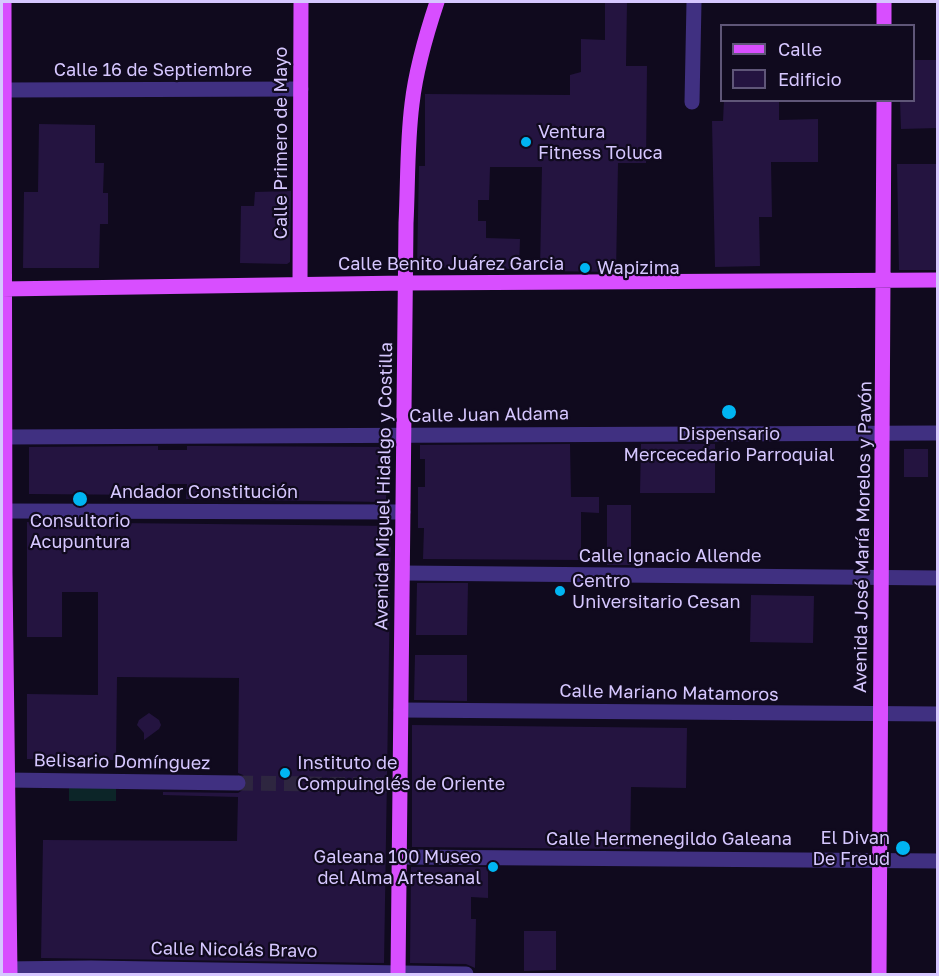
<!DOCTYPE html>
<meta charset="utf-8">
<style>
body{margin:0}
#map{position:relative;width:939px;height:976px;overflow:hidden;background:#100a1e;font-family:"Golos Text",sans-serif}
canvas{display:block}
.frame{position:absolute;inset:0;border:3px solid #d6c7ff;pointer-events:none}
.legend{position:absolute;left:720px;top:24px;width:195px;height:78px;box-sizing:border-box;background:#100a1e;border:2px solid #5f5678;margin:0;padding:8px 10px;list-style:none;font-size:18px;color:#d6c7ff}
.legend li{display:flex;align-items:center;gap:12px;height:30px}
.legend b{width:30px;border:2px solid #5f5678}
</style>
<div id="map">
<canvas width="939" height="976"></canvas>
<div class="frame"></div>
<ul class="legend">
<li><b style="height:8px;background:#d84eff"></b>Calle</li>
<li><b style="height:16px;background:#241440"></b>Edificio</li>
</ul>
</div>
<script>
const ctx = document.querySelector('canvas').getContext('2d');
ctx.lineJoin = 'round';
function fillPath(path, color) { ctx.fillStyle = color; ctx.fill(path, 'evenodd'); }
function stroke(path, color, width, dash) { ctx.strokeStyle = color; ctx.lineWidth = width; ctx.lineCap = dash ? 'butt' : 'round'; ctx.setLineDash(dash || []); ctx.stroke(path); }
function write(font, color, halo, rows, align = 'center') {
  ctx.font = font + ' "Golos Text",sans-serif'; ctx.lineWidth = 4.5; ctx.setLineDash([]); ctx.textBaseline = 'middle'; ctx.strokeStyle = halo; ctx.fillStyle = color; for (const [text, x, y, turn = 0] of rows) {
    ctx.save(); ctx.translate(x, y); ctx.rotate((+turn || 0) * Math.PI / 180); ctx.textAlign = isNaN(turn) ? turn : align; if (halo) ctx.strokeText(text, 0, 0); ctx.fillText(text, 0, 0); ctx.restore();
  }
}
fillPath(new Path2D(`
 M69 784 116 785V801H69Z`), '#0c2528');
fillPath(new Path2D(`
 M605 2H627L626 66H647L646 163H618L616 272 540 271 542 167H490L489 200H478V221H486V238L520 239 519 269 417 267 419 166H425V94L570 95V75L581 72V39L605 40Z
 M914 60H938V128L901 129 900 100H914Z
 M724 100H779V120L818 119V162H771L772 217H759L760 266 715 267 712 121H723Z
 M39 124 95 125V163H104L103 193H108V224H100L99 268H23L24 192H38Z
 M897 164H938V270H899Z
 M291 191 290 262 287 264 240 263 241 206H254L255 192Z
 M570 444 571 497H599V513L581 512V560L423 559 424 528H418V487H425V459H420V445Z
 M641 444H715V493H640Z
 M158 446V450H187V446H207L387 447 386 502 186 499 187 484H158V495L29 494V447Z
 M904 449H928V477H904Z
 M607 505H631V565H607Z
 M27 522 391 526 384 963 41 958 43 840 237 841 238 797 163 795V792L238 793 246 788 248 783 243 775 238 773 239 678 117 677 116 760 27 759V694L98 695V592H62V637H27Z
 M417 583H468L467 635H416Z
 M751 595 814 596 813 643 750 642Z
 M415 655H467V701L414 700Z
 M149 713 159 720 161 725 159 729 144 740V733L137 725 139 720Z
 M412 725 687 728 686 788 631 787 630 849 412 847Z
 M411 867H488V898L471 897V919H476L475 968 466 964 410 963Z
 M524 931H556V970L524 971Z`), '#241440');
stroke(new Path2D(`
 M238 783 387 785`), '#2e2640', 15, [15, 8]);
stroke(new Path2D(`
 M5 90 301 89
 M692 102 694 2
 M5 437 938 433
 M5 511 403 512
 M403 573 938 578
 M401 710 938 714
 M6 780 238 783
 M399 857 938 861
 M2 969 91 968 466 974`), '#403081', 15);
stroke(new Path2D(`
 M4 2 5 573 10 974
 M884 2V26
 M300 284 301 2
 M2 289 406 283 938 280
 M398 974 406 223C408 184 407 143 412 104 416 69 426 35 437 2
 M879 974C881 683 885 392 884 100`), '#d84eff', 15);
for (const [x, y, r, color] of [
 [526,142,6,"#00b5f2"],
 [585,268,6,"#00b5f2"],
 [729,412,8,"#00b5f2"],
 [80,499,8,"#00b5f2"],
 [560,591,6,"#00b5f2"],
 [285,773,6,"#00b5f2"],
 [903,848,8,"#00b5f2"],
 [493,867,6,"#00b5f2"]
]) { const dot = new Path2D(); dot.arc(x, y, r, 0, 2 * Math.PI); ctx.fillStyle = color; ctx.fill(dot); stroke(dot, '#100a1e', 2); }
write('18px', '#d6c7ff', '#100a1e', [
 ["Calle 16 de Septiembre",153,70],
 ["Calle Primero de Mayo",281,143,-90],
 ["Calle Benito Juárez Garcia",451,264],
 ["Calle Juan Aldama",489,415,-1],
 ["Avenida Miguel Hidalgo y Costilla",384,486,-89],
 ["Andador Constitución",204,492],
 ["Avenida José María Morelos y Pavón",863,537,-89],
 ["Calle Ignacio Allende",670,556],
 ["Calle Mariano Matamoros",669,693,1],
 ["Belisario Domínguez",122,762,1],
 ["Calle Hermenegildo Galeana",669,839],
 ["Calle Nicolás Bravo",234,950,1]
]);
write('18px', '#d6c7ff', '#100a1e', [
 ["Ventura",538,132],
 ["Fitness Toluca",538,153],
 ["Wapizima",597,268],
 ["Dispensario",729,434,"center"],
 ["Mercecedario Parroquial",729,455,"center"],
 ["Consultorio",80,521,"center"],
 ["Acupuntura",80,542,"center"],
 ["Centro",572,581],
 ["Universitario Cesan",572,602],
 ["Instituto de",297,763],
 ["Compuinglés de Oriente",297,784],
 ["El Divan",890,838,"right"],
 ["De Freud",890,859,"right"],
 ["Galeana 100 Museo",481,857,"right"],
 ["del Alma Artesanal",481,878,"right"]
], 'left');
</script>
